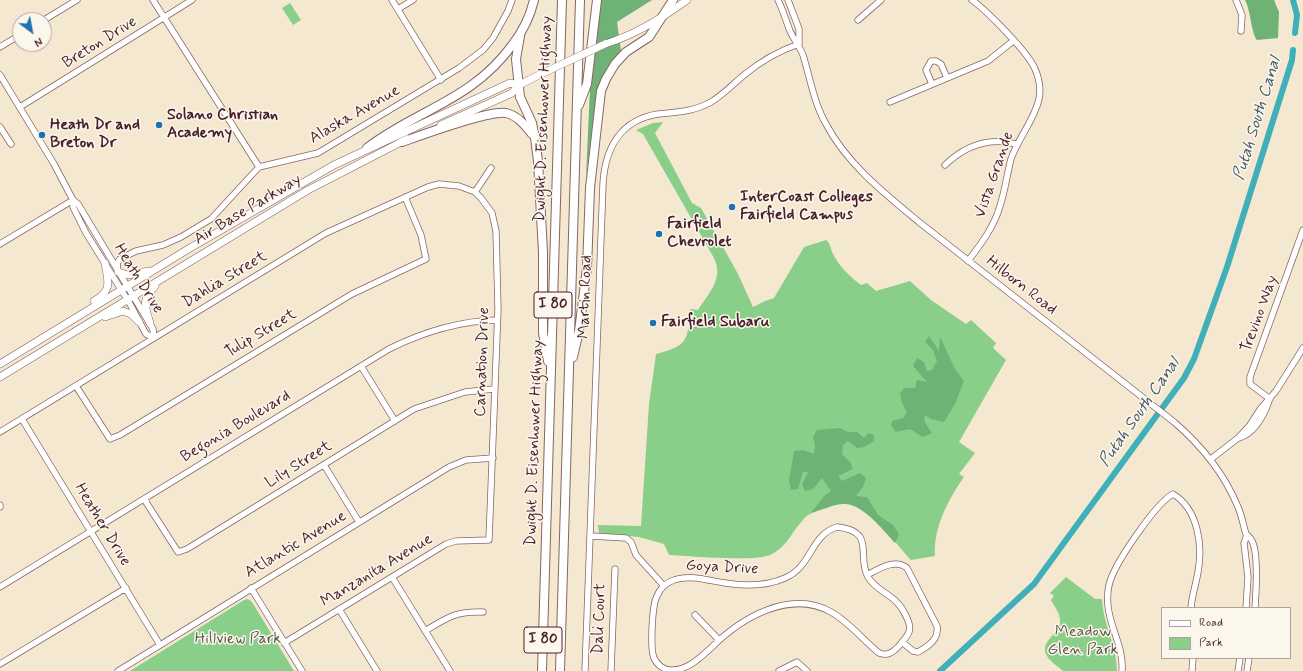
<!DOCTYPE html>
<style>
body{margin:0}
#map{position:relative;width:1303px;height:671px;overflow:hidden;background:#f5e8d0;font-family:Mynerve,sans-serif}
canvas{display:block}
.legend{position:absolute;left:1161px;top:607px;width:130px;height:52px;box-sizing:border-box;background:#fbf7ec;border:1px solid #b4a19f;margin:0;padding:5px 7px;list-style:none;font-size:12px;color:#4a1f2b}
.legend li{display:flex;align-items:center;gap:8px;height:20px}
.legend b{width:20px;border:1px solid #b4a19f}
.north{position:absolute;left:12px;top:12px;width:40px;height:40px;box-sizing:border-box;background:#fbf7ec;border:1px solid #b4a19f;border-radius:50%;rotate:148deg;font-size:11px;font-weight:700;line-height:16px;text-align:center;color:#4a1f2b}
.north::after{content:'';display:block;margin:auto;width:14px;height:18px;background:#1f6fb2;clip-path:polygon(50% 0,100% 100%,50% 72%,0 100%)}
</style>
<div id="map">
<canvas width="1303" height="671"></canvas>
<ul class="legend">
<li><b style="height:5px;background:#fff"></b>Road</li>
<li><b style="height:11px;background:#89cf89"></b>Park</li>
</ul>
<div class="north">N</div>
</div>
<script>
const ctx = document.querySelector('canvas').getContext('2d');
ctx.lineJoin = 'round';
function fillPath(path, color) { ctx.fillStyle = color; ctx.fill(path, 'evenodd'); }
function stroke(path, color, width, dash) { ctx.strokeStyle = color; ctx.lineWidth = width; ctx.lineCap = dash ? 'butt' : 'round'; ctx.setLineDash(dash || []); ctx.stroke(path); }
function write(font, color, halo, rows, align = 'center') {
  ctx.font = font + ' Mynerve,sans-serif'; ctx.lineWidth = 3; ctx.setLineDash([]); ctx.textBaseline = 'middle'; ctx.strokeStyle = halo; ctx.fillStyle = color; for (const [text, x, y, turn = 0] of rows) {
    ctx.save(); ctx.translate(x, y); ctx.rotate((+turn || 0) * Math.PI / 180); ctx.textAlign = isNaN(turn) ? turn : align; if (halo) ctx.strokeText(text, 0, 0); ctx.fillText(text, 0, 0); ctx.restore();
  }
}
fillPath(new Path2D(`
 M290 3 301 20 293 25 282 8Z
 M663 122 655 133 692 203 701 208 738 274 753 307 765 301 774 298 804 247 826 240C831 244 830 248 833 254 839 266 850 277 861 285L867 283 876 291 910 281 931 300 966 324 971 320 996 343 993 348 1006 360 959 442 975 453 959 474 964 477C948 500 933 528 935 556L911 560C897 545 867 504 845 503 838 503 830 507 824 509 817 511 808 513 803 520 791 533 787 547 770 555 754 562 690 556 669 555L664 544 639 537 599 533 598 525 641 526 649 404 656 354C688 346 688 340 690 309L698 310C709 293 724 278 714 258L643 134 636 130 653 123Z
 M1066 577 1095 599H1102C1103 624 1117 646 1117 671H1063C1058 666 1050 662 1047 656 1038 640 1062 634 1060 620 1060 613 1054 606 1051 600L1054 596 1050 593Z
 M248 599 252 602 294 671H130L244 600Z`), '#89cf89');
fillPath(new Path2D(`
 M594 0H652L617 22 621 51 610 63 597 90 586 177Z
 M1245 0H1274L1279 12 1278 38 1257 40C1251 33 1251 11 1245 0Z
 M929 336 939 351 940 337 955 369 964 381 955 404 944 422 931 419 925 415 924 421 932 433 923 437 910 429 896 432 891 425 892 421 903 418 907 412 902 403 900 394 904 388H915L917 380 927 382 913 366 917 358 924 362 927 371 932 370 937 361 933 350 925 342Z
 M840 428 848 432H857L864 438 868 433 874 435V441L864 447 857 448 848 441 843 445 842 454 850 462 853 469 838 476 842 481 860 473 866 478 863 487 856 496 867 497 878 515 893 525 899 534 895 543C884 531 862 503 844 504 833 504 821 510 811 513L824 496 831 491 822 478 813 489 805 491 802 484 808 472H803L798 489 791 490 789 481 794 451 803 450 814 454 815 445 813 437 817 430Z`), '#6eb275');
stroke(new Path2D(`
 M1293 0 1297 15 1295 33
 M940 671 1034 584 1184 378 1194 359 1227 267 1292 60 1293 50`), '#3fafb9', 6);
const minor = new Path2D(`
 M153 0 259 167
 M392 0 441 80
 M778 0C783 10 786 21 790 31 794 40 799 45 803 55 810 78 814 103 826 124 847 164 885 194 919 222L1174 422C1202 446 1224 473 1238 507 1242 516 1243 525 1246 534 1248 536 1251 538 1252 541 1259 554 1256 593 1255 608
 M788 0 799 29V43
 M1236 0 1242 15 1241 31
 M398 9 413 0
 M44 20 77 0
 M858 20 881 0
 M0 47 20 35
 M0 75 54 164 73 200V207L86 233 130 304 146 334 154 338
 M932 84 926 70 931 61H936L941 64 947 78
 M890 102 988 61 1013 41
 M20 107 192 0
 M0 127 11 144
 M945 165C965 146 989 137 1016 144
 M475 192 491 168
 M73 200 78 204 153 329 154 338
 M0 244 73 200
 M968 261C981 244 994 227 1000 206 1005 191 1007 174 1011 159 1018 138 1035 119 1039 99 1041 89 1039 78 1035 69 1028 52 987 11 972 0
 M118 272 117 263 120 259 136 251 163 245 181 237 211 219 259 167 318 153 459 68 483 50 493 38 508 11 512 0
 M361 366 395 421
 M76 386 110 439 120 435 352 294 426 259 421 235 405 197
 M1270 399 1250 384V377L1303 230
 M22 419 160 645
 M0 432 326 233 428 187 439 184 459 186 475 192 481 198 492 213 496 231 498 309 489 540 456 541 446 544 284 643
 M1239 438C1255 433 1264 415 1269 401
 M1211 459 1238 438 1250 425 1261 408 1276 391 1303 348
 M324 465 359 522
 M144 499 178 552 187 549 414 409 465 392 494 389
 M0 505V507
 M837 527C877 531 856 557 868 577 878 594 896 593 906 616 914 631 908 635 898 647 892 653 887 656 879 653 863 640 849 622 831 612 790 589 741 618 712 647 701 657 687 671 671 670 664 670 657 665 654 658 650 649 652 605 657 596 660 588 667 582 674 580 689 574 710 581 725 583 744 586 767 586 785 578 812 567 810 535 837 527Z
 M591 536 626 538 631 542 636 555 664 586
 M867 575C879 569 895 558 907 568L937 626C939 639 929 646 918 652L913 651 902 642
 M392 577 450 671
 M0 587 389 349C423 332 460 321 497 320
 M251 588 302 671
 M1246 608 1248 577 1244 543 1247 535
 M339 609 377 671
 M695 615 719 640
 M425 631C448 617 456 611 483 612
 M0 664 126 588
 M118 671 449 467 466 460 493 458
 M585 671 603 184C605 149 620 120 658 114 677 112 693 112 711 102 723 95 733 84 744 75 761 61 778 51 799 44
 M611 671 615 569
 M779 671 797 662 807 671
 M1122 671C1124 648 1110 628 1108 606 1107 596 1108 585 1112 576 1120 557 1156 503 1173 494 1198 509 1203 545 1198 572 1196 584 1192 595 1191 608
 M1192 671 1193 658
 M1238 671 1240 658
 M1247 671 1249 658`);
const major = new Path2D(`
 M605 44C635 35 661 19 687 0
 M441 125 512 93 519 85 541 74
 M118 272 128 275 149 271
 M94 301C113 290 108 282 105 263
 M105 317 123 311 131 314 139 322
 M150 323C144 304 142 301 155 286
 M0 364 190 248 334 165 510 83 519 85
 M0 377 308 190 407 139`);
const highway = new Path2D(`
 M520 36 516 59 520 97 532 123 535 138 538 161 543 252V333L548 361
 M579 105 587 84 597 0
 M402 142C422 135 489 110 506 113 518 116 525 125 532 134
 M367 148C418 109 472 101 513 44 523 31 530 17 534 0
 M573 357 579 331 587 268 590 188 601 91 606 79 615 64 626 52 649 37 673 0
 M542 671 562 0
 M560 671 580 0`);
stroke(minor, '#866565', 7);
stroke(major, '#866565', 8);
stroke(highway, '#866565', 10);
stroke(minor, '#fff', 5.5);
stroke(major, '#fff', 7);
stroke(highway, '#fff', 8);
const majorBridge = new Path2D(`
 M541 74 605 44`);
stroke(majorBridge, '#866565', 8, []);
stroke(majorBridge, '#fff', 7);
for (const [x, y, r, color] of [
 [159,125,4,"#1f6fb2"],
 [42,135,4,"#1f6fb2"],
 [732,207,4,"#1f6fb2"],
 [659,234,4,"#1f6fb2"],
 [653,323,4,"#1f6fb2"]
]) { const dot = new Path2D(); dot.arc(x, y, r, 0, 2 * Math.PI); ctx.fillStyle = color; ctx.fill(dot); stroke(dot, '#fbf7ec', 1.5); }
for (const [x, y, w] of [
 [553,305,38],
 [543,640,38]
]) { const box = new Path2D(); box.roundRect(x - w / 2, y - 13, w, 26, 3); ctx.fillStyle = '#fbf7ec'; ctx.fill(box); stroke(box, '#4a1f2b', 1); }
write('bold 15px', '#4a1f2b', null, [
 ["I 80",553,305],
 ["I 80",543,640]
]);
write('16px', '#4a1f2b', '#fbf7ec', [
 ["Breton Drive",100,43,-32],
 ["Alaska Avenue",355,115,-30],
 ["Dwight D. Eisenhower Highway",544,119,-88],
 ["Vista Grande",995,175,-71],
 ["Air Base Parkway",248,210,-31],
 ["Heath Drive",138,279,58],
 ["Dahlia Street",225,280,-31],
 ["Hilborn Road",1021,286,38],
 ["Martin Road",586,297,-88],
 ["Trevino Way",1260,314,-70],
 ["Tulip Street",261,334,-31],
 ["Carnation Drive",483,362,-88],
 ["Begonia Boulevard",236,427,-31],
 ["Dwight D. Eisenhower Highway",535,443,-88],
 ["Lily Street",299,465,-32],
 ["Heather Drive",102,525,59],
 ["Atlantic Avenue",296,545,-31],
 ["Goya Drive",722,568,3],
 ["Manzanita Avenue",377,571,-31],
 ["Dali Court",600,619,-88]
]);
write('bold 16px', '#4a1f2b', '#fbf7ec', [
 ["Solano Christian",167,116],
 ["Academy",167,134],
 ["Heath Dr and",50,126],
 ["Breton Dr",50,144],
 ["InterCoast Colleges",740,198],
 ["Fairfield Campus",740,216],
 ["Fairfield",667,225],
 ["Chevrolet",667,243],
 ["Fairfield Subaru",661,323]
], 'left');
write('16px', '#5d5447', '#fbf7ec', [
 ["Meadow",1083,633],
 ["Glen Park",1083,651],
 ["Hillview Park",238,640]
]);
write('italic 17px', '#465964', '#fbf7ec', [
 ["Putah South Canal",1258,119,-73],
 ["Putah South Canal",1140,413,-55]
]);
</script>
